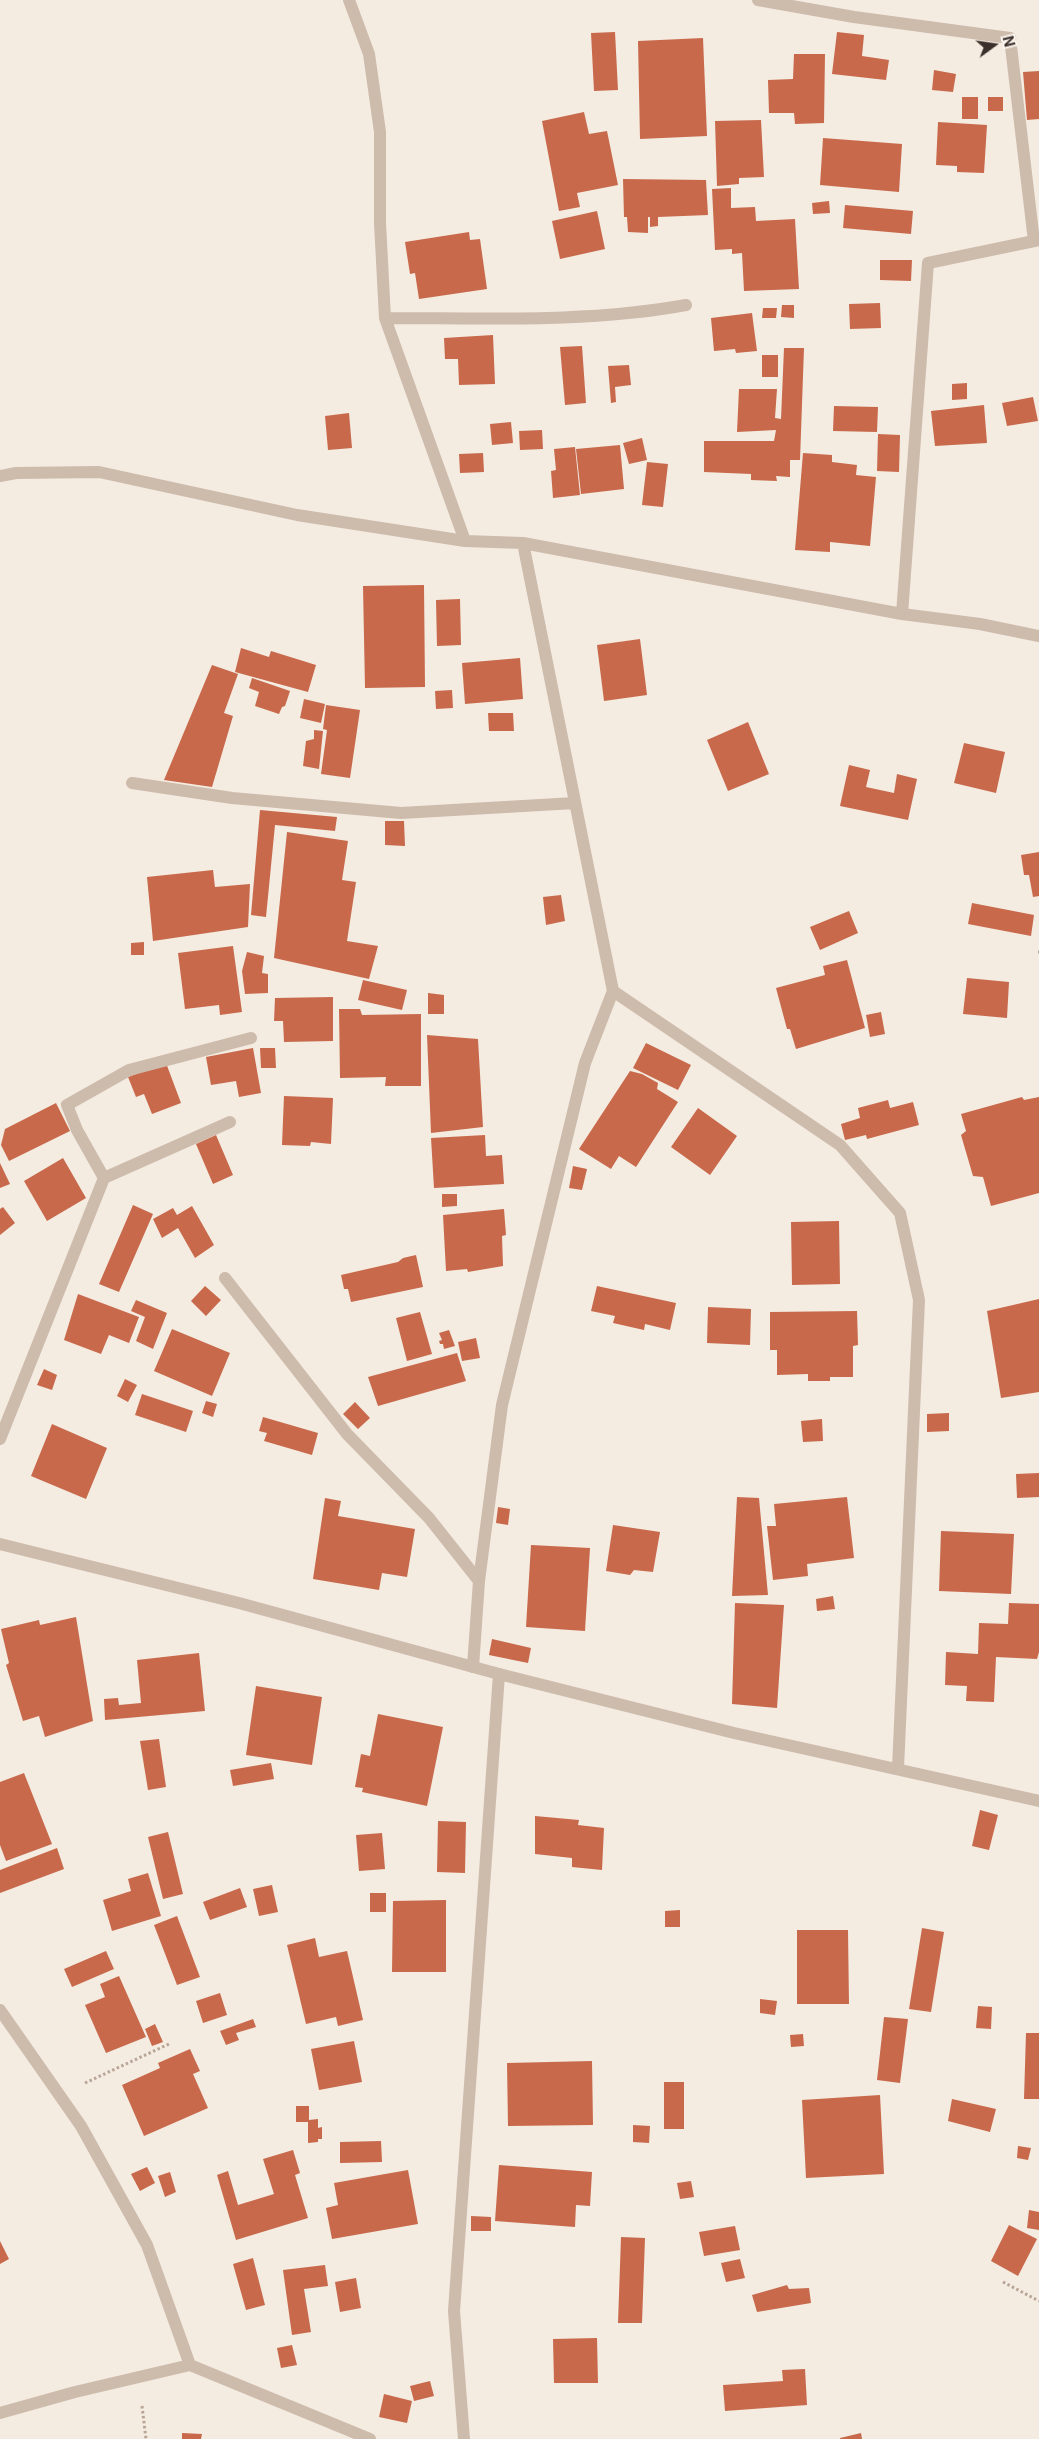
<!DOCTYPE html>
<style>
body{margin:0}
#map{position:relative;width:1039px;height:2439px;overflow:hidden;background:#f4ebe1;font-family:Inter,sans-serif}
canvas{display:block}
.north{position:absolute;left:969px;top:20px;width:50px;height:50px;-webkit-text-stroke:4px #fbf5ee;paint-order:stroke;rotate:76deg;font-size:14px;font-weight:700;line-height:20px;text-align:center;color:#3b302b}
.north::after{content:'';display:block;margin:auto;width:18px;height:22px;background:#3b302b;clip-path:polygon(50% 0,100% 100%,50% 72%,0 100%)}
</style>
<div id="map">
<canvas width="1039" height="2439"></canvas>
<div class="north">N</div>
</div>
<script>
const ctx = document.querySelector('canvas').getContext('2d');
ctx.lineJoin = 'round';
function fillPath(path, color) { ctx.fillStyle = color; ctx.fill(path, 'evenodd'); }
function stroke(path, color, width, dash) { ctx.strokeStyle = color; ctx.lineWidth = width; ctx.lineCap = dash ? 'butt' : 'round'; ctx.setLineDash(dash || []); ctx.stroke(path); }
fillPath(new Path2D(`
 M615 32 618 90 594 91 591 33Z
 M837 32 864 35 862 56 889 60 886 80 832 74Z
 M703 38 707 136 640 139 638 41Z
 M794 54H825L824 123 795 124 794 113H769L768 80 793 79Z
 M934 70 956 74 953 92 932 90Z
 M1039 71V119L1027 120 1023 72Z
 M962 97H978V119H962Z
 M988 97H1003V111H988Z
 M584 112 589 134 607 131 618 185 577 193 580 207 559 211 542 121Z
 M761 120 764 177 739 178V184L717 186 715 121Z
 M938 122 987 125 984 173 957 172V166L936 165Z
 M823 138 902 144 899 192 820 185Z
 M623 179 706 180 708 215 658 217V226L650 227V217H648V233L628 232 627 217H624Z
 M731 188V208L755 207 756 221 795 219 799 289 744 291 742 253 732 254V249L715 250 712 189Z
 M829 201 830 213 813 214 812 203Z
 M845 205 913 211 911 234 843 228Z
 M597 211 605 249 560 259 552 221Z
 M469 232 470 240 480 239 487 289 419 299 415 273 410 274 405 242Z
 M880 260H912L911 281 880 280Z
 M880 303 881 328 850 329 849 304Z
 M782 305H794V318L781 317Z
 M763 308H777L776 318H762Z
 M752 313 757 351 736 353 735 349 714 351 711 318Z
 M493 335 495 384 459 385 458 359H445L444 338Z
 M582 346 586 403 565 405 560 347Z
 M784 348H804L800 460H790V477L776 476 777 481 751 480V474L704 472V441H774L776 430 737 432 739 389H777L775 418 781 419Z
 M762 355H778V377H762Z
 M629 365 631 385 615 387 616 402 611 403 608 366Z
 M967 383V399L952 400V384Z
 M1033 397 1038 421 1007 426 1002 403Z
 M984 405 987 443 935 446 931 411Z
 M834 406 878 407 877 432 833 431Z
 M349 413 352 448 328 450 325 416Z
 M511 422 513 443 492 445 490 424Z
 M542 430 543 449 520 450 519 431Z
 M878 434 900 435 899 472 877 471Z
 M642 438 647 460 629 464 623 443Z
 M620 445 624 489 581 494 576 449Z
 M575 447 580 495 553 498 551 471 556 470 554 449Z
 M483 453 484 472 460 473 459 454Z
 M803 453 832 455V462L857 465 856 475 876 477 870 546 830 542V552L795 550Z
 M647 462 668 464 663 507 642 505Z
 M424 585 425 687 365 688 363 586Z
 M460 599 461 645 437 646 436 600Z
 M640 639 647 695 604 701 597 645Z
 M241 648 269 657 271 651 316 665 308 692 235 672Z
 M520 658 523 699 465 704 462 663Z
 M212 665 238 674 224 713 233 716 212 787 164 780Z
 M252 678 290 691 285 706 282 707 279 714 255 706 259 692 249 688Z
 M452 690 453 708 436 709 435 691Z
 M304 699 325 704 321 723 300 718Z
 M326 705 360 710 350 778 321 774 327 730 323 729Z
 M488 713H513L514 731H489Z
 M748 722 769 774 728 791 707 740Z
 M314 730 323 731 319 769 303 766 306 741 314 739Z
 M964 743 1005 752 996 793 954 783Z
 M849 765 870 770 866 787 894 793 897 774 917 779 908 820 840 806Z
 M260 810 337 817 335 831 275 825 266 917 251 915Z
 M385 821H404L405 846 385 845Z
 M287 832 348 841 342 880 356 882 347 941 378 946 369 979 274 958Z
 M1039 852V896L1033 897 1029 875H1024L1021 855Z
 M213 870 215 887 250 884 248 927 153 941 147 877Z
 M561 895 565 921 546 925 543 897Z
 M972 903 1034 915 1031 936 968 924Z
 M849 911 858 933 820 950 810 927Z
 M144 942V955H131V943Z
 M233 946 242 1012 220 1015 219 1005 185 1009 178 953Z
 M247 952 264 956 262 973 268 974V993L245 994 242 971Z
 M847 960 865 1028 796 1049 790 1029H787L776 988 825 975 823 966Z
 M967 978 1009 982 1007 1018 963 1014Z
 M363 980 407 990 402 1010 358 1000Z
 M428 993 444 995V1014H428Z
 M333 997V1041L284 1042 283 1021H274L275 998Z
 M339 1009H360L362 1015 421 1014V1086H385L386 1077 340 1078Z
 M881 1012 885 1034 870 1037 866 1015Z
 M427 1035 478 1039 483 1127 431 1133Z
 M646 1043 691 1065 678 1090 633 1068Z
 M253 1048 261 1093 239 1097 236 1081 211 1085 206 1057Z
 M260 1048H275L276 1068H261Z
 M166 1063 181 1103 152 1114 144 1094 136 1097 128 1077Z
 M630 1071 642 1074 658 1083 657 1089 678 1102 636 1167 619 1156 611 1169 579 1149Z
 M284 1096 333 1098 331 1144 311 1142 310 1146 282 1145Z
 M1022 1097 1024 1100 1039 1097V1193L991 1206 983 1177 973 1176 961 1135 966 1131 961 1114Z
 M888 1100 890 1108 913 1102 919 1125 867 1139 866 1135 845 1140 841 1124 860 1118 858 1108Z
 M56 1103 70 1131 9 1161 1 1145 5 1129Z
 M698 1108 737 1136 710 1175 671 1147Z
 M216 1135 233 1175 213 1184 196 1144Z
 M485 1135 486 1156 502 1155 504 1184 434 1188 431 1138Z
 M63 1158 86 1198 47 1221 24 1181Z
 M0 1163 10 1184 0 1188Z
 M573 1166 587 1169 582 1190 569 1188Z
 M442 1194H457V1206L442 1207Z
 M133 1205 153 1214 119 1292 99 1284Z
 M192 1206 214 1245 195 1258 178 1228 162 1238 153 1219 173 1208 177 1215Z
 M3 1207 15 1223 0 1235V1209Z
 M504 1209 506 1235 502 1236 503 1266 468 1272 467 1269 446 1271 443 1215Z
 M839 1221 840 1284 792 1285 791 1222Z
 M416 1255 423 1287 351 1302 348 1289H344L341 1275 398 1262 403 1258Z
 M205 1286 221 1300 206 1316 191 1301Z
 M597 1286 676 1303 670 1330 645 1324 644 1330 613 1323 615 1316 591 1311Z
 M78 1294 139 1317 129 1343 109 1335 101 1354 64 1340Z
 M1039 1299V1392L1001 1398 987 1311Z
 M136 1300 167 1313 153 1349 136 1341 145 1317 131 1311Z
 M708 1307 751 1309 750 1345 707 1343Z
 M857 1311 858 1345 853 1346V1377H830V1381H808V1374L777 1375V1350H770V1312Z
 M420 1312 432 1354 407 1361 396 1318Z
 M172 1329 230 1353 212 1396 154 1371Z
 M449 1330 455 1346 444 1349 443 1344H440L439 1341 442 1340 439 1333Z
 M476 1338 480 1358 462 1361 458 1342Z
 M457 1353 466 1381 378 1406 368 1377Z
 M44 1369 57 1375 52 1390 37 1385Z
 M125 1379 137 1385 128 1402 117 1396Z
 M142 1394 193 1411 186 1432 135 1415Z
 M206 1401 217 1404 213 1417 202 1413Z
 M355 1402 370 1418 358 1429 343 1414Z
 M949 1413V1431L927 1432V1414Z
 M263 1417 318 1433 312 1455 264 1441 267 1433 259 1431Z
 M822 1419 823 1441 803 1442 801 1421Z
 M52 1424 107 1448 86 1499 31 1476Z
 M1039 1473V1497L1017 1498 1016 1474Z
 M737 1497 759 1498 768 1595 732 1596Z
 M847 1497 854 1558 807 1564 808 1576 773 1580 767 1526H776L774 1504Z
 M325 1498 341 1501 338 1516 415 1529 407 1577 382 1573 379 1590 313 1579Z
 M498 1507 510 1509 508 1525 496 1523Z
 M613 1525 660 1532 653 1572 634 1570 630 1575 606 1571Z
 M941 1531 1014 1534 1011 1594 939 1591Z
 M531 1545 590 1548 585 1631 526 1627Z
 M833 1596 835 1609 817 1611 816 1599Z
 M735 1603 784 1605 777 1708 732 1704Z
 M1009 1603 1039 1604V1652L1037 1659 996 1657 994 1702 966 1701 967 1686 945 1685 946 1652 978 1654 979 1623 1008 1624Z
 M76 1617 93 1721 45 1737 39 1716 23 1721 6 1665 9 1663 1 1629 39 1620 40 1625Z
 M492 1639 531 1648 528 1663 489 1655Z
 M199 1653 205 1711 105 1720 104 1699 118 1698 119 1705 141 1703 137 1660Z
 M256 1686 322 1697 312 1765 246 1755Z
 M378 1714 443 1727 427 1806 362 1792 363 1788 355 1787 361 1754 370 1756Z
 M159 1739 166 1787 148 1790 140 1741Z
 M271 1763 274 1779 233 1786 230 1770Z
 M24 1773 52 1844 6 1861 0 1845V1782Z
 M980 1810 998 1815 989 1850 972 1846Z
 M535 1816 579 1820 578 1825 604 1828 602 1870 572 1867V1858L535 1854Z
 M438 1821 466 1822 465 1873 437 1872Z
 M168 1832 183 1894 163 1899 148 1837Z
 M382 1833 385 1869 359 1871 356 1835Z
 M57 1848 64 1869 0 1893V1870Z
 M148 1873 161 1916 112 1931 103 1900 131 1891 128 1879Z
 M272 1885 278 1912 259 1916 253 1889Z
 M240 1888 247 1907 210 1920 203 1902Z
 M370 1893H386V1912H370Z
 M446 1900V1972H392L393 1901Z
 M680 1910V1927H665V1911Z
 M177 1916 200 1977 177 1985 154 1925Z
 M922 1928 944 1932 931 2012 909 2009Z
 M797 1930H848L849 2004H797Z
 M315 1938 319 1957 347 1951 363 2020 338 2026 336 2017 306 2024 287 1945Z
 M106 1951 114 1969 72 1987 64 1969Z
 M119 1976 146 2037 106 2053 85 2005 105 1997 100 1984Z
 M220 1993 227 2015 203 2023 196 2001Z
 M760 1999 777 2001 775 2015 760 2013Z
 M978 2006 992 2007 991 2029 976 2028Z
 M884 2017 908 2019 900 2083 877 2080Z
 M253 2019 256 2027 236 2033 239 2040 226 2045 220 2031Z
 M155 2024 163 2042 152 2046 145 2029Z
 M1026 2033H1039V2099H1024Z
 M803 2034 804 2046 791 2047 790 2035Z
 M354 2041 362 2082 319 2090 311 2049Z
 M190 2049 200 2071 193 2074 208 2108 144 2136 122 2085 160 2068 158 2063Z
 M592 2061 593 2125 508 2126 507 2063Z
 M664 2082H684V2129H664Z
 M880 2095 884 2174 806 2178 802 2100Z
 M952 2099 996 2109 990 2132 948 2121Z
 M296 2106H309V2120L318 2119V2128L322 2127V2139H318V2142L308 2143V2122H296Z
 M633 2125 650 2126 649 2143 633 2142Z
 M381 2141 382 2162 340 2163V2142Z
 M1018 2146 1031 2148 1028 2160 1017 2158Z
 M293 2150 300 2173 295 2175 308 2218 236 2240 217 2175 228 2171 238 2205 274 2194 263 2159Z
 M499 2165 592 2172 590 2206 576 2205 575 2227 495 2221Z
 M147 2167 155 2183 140 2191 131 2174Z
 M408 2170 418 2224 332 2239 326 2208 338 2205 334 2183Z
 M170 2172 176 2192 165 2197 158 2176Z
 M691 2181 694 2197 680 2199 677 2183Z
 M1029 2210 1039 2212V2230L1027 2228Z
 M471 2216 491 2217V2231H471Z
 M1009 2225 1037 2239 1018 2276 991 2261Z
 M735 2226 740 2250 704 2256 699 2232Z
 M621 2237 645 2238 642 2323H618Z
 M0 2241 9 2259 0 2264Z
 M253 2258 265 2305 246 2310 233 2264Z
 M740 2259 745 2278 726 2282 721 2263Z
 M325 2265 328 2286 304 2289 311 2332 292 2335 283 2270Z
 M356 2278 361 2308 340 2312 335 2282Z
 M787 2285 789 2289 809 2288 811 2303 757 2312 752 2295Z
 M597 2338 598 2383H554L553 2339Z
 M292 2345 297 2365 281 2368 277 2348Z
 M805 2369 807 2405 725 2411 723 2385 783 2381 782 2370Z
 M430 2381 434 2396 414 2401 410 2386Z
 M384 2394 412 2401 407 2423 379 2417Z
 M182 2433 202 2434 201 2439H182Z
 M861 2433 862 2439H840V2438Z`), '#c8694b');
stroke(new Path2D(`
 M1038 952H1039
 M85 2083 169 2044
 M1003 2282 1039 2301
 M142 2406 146 2439`), '#b9a596', 3, [2.5, 2.5]);
stroke(new Path2D(`
 M349 0 369 54 380 132V223L385 318 465 541
 M758 0 854 17 1010 38 1034 241
 M385 318C486 318 587 323 686 305
 M0 476 16 473 99 472 297 515 465 541 523 543 902 614 980 624 1039 636
 M902 614 928 263 1039 240
 M132 783 232 798 401 813 575 803
 M613 991 840 1145 900 1213 919 1300 898 1768
 M104 1178 77 1130 67 1105 129 1070 251 1038
 M225 1278 347 1434 429 1518 479 1581
 M0 1439 104 1178 230 1122
 M473 1667 479 1581 502 1405 585 1063 613 991 523 543
 M0 2010 81 2126 147 2245 190 2365
 M0 2413 75 2392 190 2365 370 2439
 M464 2439 454 2311 499 1674`), '#cdbbac', 12);
stroke(new Path2D(`
 M0 1544 239 1603 499 1674 734 1733 1039 1801`), '#cdbbac', 12);
</script>
